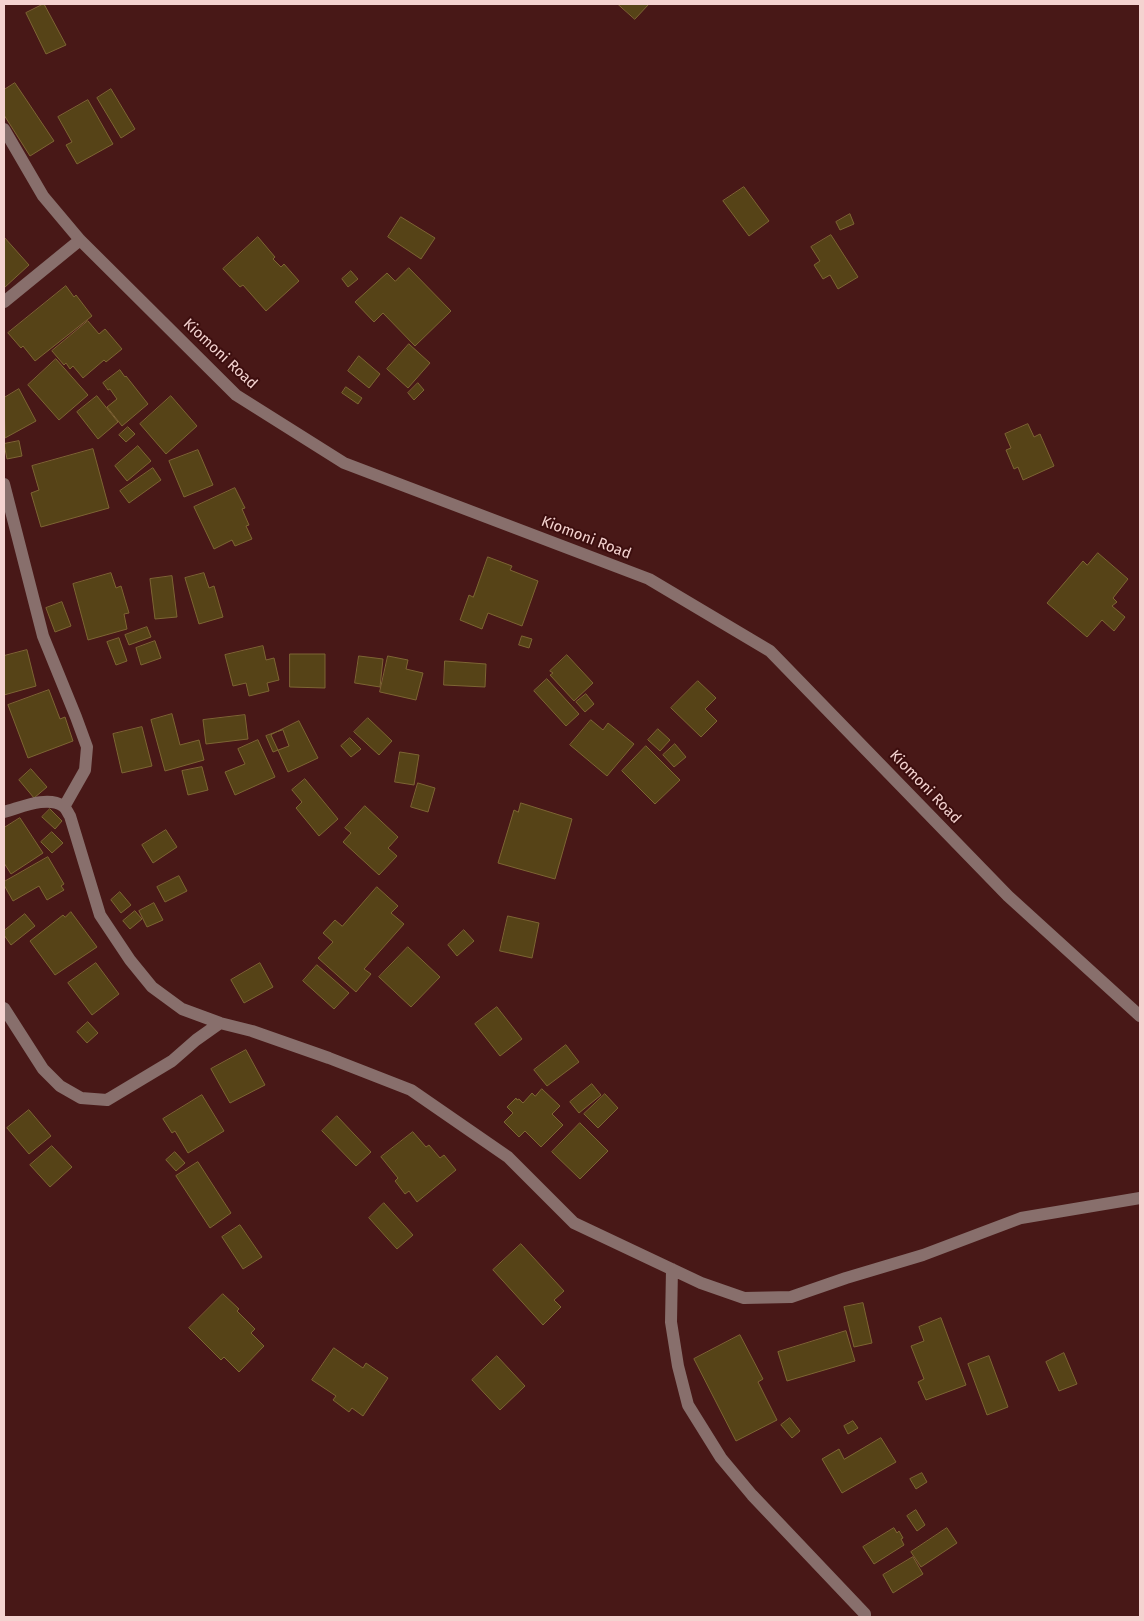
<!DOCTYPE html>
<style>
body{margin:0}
#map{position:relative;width:1144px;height:1621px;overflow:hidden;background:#481817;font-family:"Fira Sans",sans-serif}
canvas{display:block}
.frame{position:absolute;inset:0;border:5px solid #f4d3d0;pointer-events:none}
</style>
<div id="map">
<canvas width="1144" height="1621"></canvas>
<div class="frame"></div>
</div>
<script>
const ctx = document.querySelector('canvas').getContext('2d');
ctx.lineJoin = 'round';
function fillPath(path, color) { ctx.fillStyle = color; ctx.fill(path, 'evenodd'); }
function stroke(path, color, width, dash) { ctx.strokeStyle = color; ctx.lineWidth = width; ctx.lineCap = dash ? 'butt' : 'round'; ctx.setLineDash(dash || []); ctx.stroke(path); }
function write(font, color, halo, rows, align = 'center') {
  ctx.font = font + ' "Fira Sans",sans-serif'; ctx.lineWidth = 4; ctx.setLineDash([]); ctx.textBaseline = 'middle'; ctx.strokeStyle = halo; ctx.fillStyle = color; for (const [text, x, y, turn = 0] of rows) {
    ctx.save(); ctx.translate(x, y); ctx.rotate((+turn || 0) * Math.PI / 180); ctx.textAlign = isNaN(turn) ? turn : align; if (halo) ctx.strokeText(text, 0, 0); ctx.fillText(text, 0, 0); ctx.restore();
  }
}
const building = new Path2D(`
 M44 4 66 45 46 54 26 13Z
 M618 4H649L635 19Z
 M15 83 54 141 30 156 4 115V90Z
 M111 89 135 129 121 138 97 98Z
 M88 100 113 144 77 164 66 145 72 142 58 117Z
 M744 187 769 221 749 236 723 201Z
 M850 214 854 224 840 230 836 222Z
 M401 217 435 238 421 259 388 237Z
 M831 235 858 277 838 289 830 275 823 279 814 265 820 261 811 247Z
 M4 237 29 265 4 288Z
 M258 237 275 257 273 259 281 267 284 264 299 281 266 311 243 285 240 287 223 269Z
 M409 268 451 311 415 346 383 313 374 322 355 302 387 273 395 281Z
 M351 271 358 279 348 287 342 279Z
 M66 286 74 297 76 295 92 316 35 361 23 346 21 348 8 333Z
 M88 321 99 334 105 329 122 349 106 362 104 360 83 378 73 366 70 369 66 363 64 365 52 351Z
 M409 344 430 363 408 388 387 369Z
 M359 356 380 374 369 388 348 371Z
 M56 359 88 395 59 420 28 385Z
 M120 370 125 377 126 376 148 404 122 426 107 407 117 399 110 389 108 390 103 383Z
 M418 383 424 390 414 400 408 393Z
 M346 387 362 398 358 404 342 393Z
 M19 389 36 421 5 438 4 398Z
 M97 396 118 422 98 439 77 412Z
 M171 396 197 426 166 454 140 424Z
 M1028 424 1034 437 1040 434 1054 466 1023 480 1018 467 1014 469 1006 450 1011 448 1005 434Z
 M128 427 135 434 126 442 119 435Z
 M19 441 22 456 7 459 4 444Z
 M138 446 151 461 127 481 115 466Z
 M93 449 109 508 41 527 31 493 39 490 32 466Z
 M198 450 213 485 184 497 169 461Z
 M153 468 161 480 129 503 120 491Z
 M235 488 245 508 242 509 249 525 246 526 252 539 235 546 232 540 214 549 194 507Z
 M1098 553 1128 579 1113 598 1117 602 1112 606 1125 617 1114 631 1102 620 1087 637 1047 603 1083 561 1087 565Z
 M488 557 512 566 510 570 538 581 522 626 488 613 482 629 460 620 469 595 473 597Z
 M111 573 116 588 121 586 129 613 124 614 127 629 88 640 73 584Z
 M204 573 209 588 214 586 223 617 199 624 185 578Z
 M172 576 177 617 155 619 150 579Z
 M62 602 71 626 55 632 46 608Z
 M147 627 151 637 129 645 125 635Z
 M522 636 532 639 529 648 519 645Z
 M119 638 127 661 116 665 107 642Z
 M155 641 161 658 141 665 136 648Z
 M263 646 266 660 274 658 279 680 267 683 269 691 249 696 246 683 233 686 225 655Z
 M27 650 36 686 4 695V656Z
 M290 654H325V688L290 687Z
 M567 655 593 683 574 701 550 675 553 673 550 671Z
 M359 656 383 659 380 687 355 683Z
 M388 656 408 660 406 669 423 673 416 700 380 692Z
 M445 661 486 664 485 687 444 685Z
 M547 679 579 714 566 726 534 691Z
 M698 681 716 698 705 709 717 721 701 737 671 708Z
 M49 690 60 719 65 717 73 741 28 758 8 705Z
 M586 694 594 704 585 712 576 702Z
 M172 714 180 745 199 740 204 760 165 771 151 720Z
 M245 715 248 739 206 744 203 720Z
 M368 718 392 741 379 755 354 732Z
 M591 720 603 730 608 723 634 744 607 776 570 745Z
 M299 721 318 758 288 772 271 735Z
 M142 727 152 766 122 773 113 734Z
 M658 729 670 740 660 751 648 740Z
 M283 730 289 746 273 752 266 736Z
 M350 738 361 749 351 757 341 746Z
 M258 740 275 777 235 795 225 772 245 764 238 749Z
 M675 744 686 757 674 767 663 755Z
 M646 746 680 780 655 804 622 771Z
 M400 752 419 755 414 785 395 782Z
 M202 767 208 790 188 795 182 771Z
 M31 769 47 787 34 798 19 780Z
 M305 779 338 819 319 836 296 808 302 802 292 790Z
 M418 783 435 788 428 812 411 807Z
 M521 803 572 819 555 879 498 863 514 810 518 812Z
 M365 806 398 837 388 848 397 856 379 875 343 842 351 833 345 828Z
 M50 809 62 821 55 829 42 817Z
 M20 818 43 853 11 874 4 863V828Z
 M166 830 177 847 153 863 142 845Z
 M52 832 63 843 52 853 41 842Z
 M48 857 64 884 61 886 64 890 47 900 39 886 13 901 4 885V882Z
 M179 876 187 891 165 902 157 887Z
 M377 887 398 906 391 913 404 924 364 969 371 974 356 992 318 958 333 942 323 933 335 920 342 926Z
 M120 892 131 905 121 913 111 900Z
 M154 903 163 920 147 927 139 911Z
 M135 911 142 919 130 929 123 921Z
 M71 912 97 947 55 975 30 941 63 915 65 917Z
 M25 914 35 926 11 945 4 935V931Z
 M508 916 539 923 532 958 500 951Z
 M464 930 474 941 457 956 448 945Z
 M408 947 440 977 411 1007 379 977Z
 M96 963 119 994 92 1015 68 983Z
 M260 963 273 987 244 1003 231 980Z
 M317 965 349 993 334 1009 303 981Z
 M497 1007 522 1039 500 1056 475 1024Z
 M88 1022 98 1033 87 1043 77 1032Z
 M566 1045 579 1062 547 1086 534 1070Z
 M246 1050 265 1085 230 1103 211 1069Z
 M592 1084 601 1095 579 1113 570 1102Z
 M542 1089 560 1106 552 1114 563 1125 541 1147 525 1131 519 1137 504 1122 513 1113 507 1107 516 1098 517 1100 519 1099 523 1103 532 1093 535 1096Z
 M605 1094 618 1108 598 1128 584 1114Z
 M202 1095 224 1131 188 1153 175 1131 172 1133 163 1119Z
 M29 1110 51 1136 29 1154 7 1128Z
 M337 1116 371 1152 356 1166 322 1131Z
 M580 1123 608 1151 580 1179 552 1152Z
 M413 1132 426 1147 429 1145 440 1158 444 1155 456 1170 417 1202 409 1191 405 1194 395 1181 398 1178 381 1157Z
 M52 1146 72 1167 50 1187 30 1165Z
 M175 1152 185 1163 176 1171 166 1160Z
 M198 1162 231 1213 210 1228 176 1176Z
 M384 1203 413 1235 397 1249 369 1218Z
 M240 1225 262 1257 243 1269 222 1237Z
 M521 1244 564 1291 554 1300 561 1307 543 1325 493 1270Z
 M223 1294 239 1309 237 1311 255 1329 251 1333 264 1346 239 1372 224 1357 221 1360 189 1328Z
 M863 1303 872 1343 854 1347 844 1307Z
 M941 1318 966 1385 926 1400 918 1382 924 1379 911 1346 924 1341 919 1327Z
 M846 1331 855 1361 787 1381 778 1352Z
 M740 1335 763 1379 758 1382 777 1420 736 1441 694 1359Z
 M334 1348 363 1368 366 1363 388 1378 363 1416 352 1408 349 1412 333 1400 336 1396 312 1380Z
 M1064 1353 1077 1384 1059 1391 1046 1362Z
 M497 1356 525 1386 500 1410 472 1380Z
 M989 1356 1008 1407 987 1415 968 1364Z
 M790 1418 800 1431 792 1438 781 1425Z
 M853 1421 858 1428 848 1434 844 1426Z
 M881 1438 896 1462 842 1493 822 1459 839 1449 844 1459Z
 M922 1473 927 1482 916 1489 910 1479Z
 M916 1510 925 1525 917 1531 907 1516Z
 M894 1528 897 1533 899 1531 903 1538 901 1539 904 1545 874 1564 863 1547Z
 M947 1528 957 1543 921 1567 911 1552Z
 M913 1557 923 1574 893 1593 883 1575Z`);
fillPath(building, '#564317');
stroke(building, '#7d6534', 1);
stroke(new Path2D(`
 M4 129 43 196 80 240 236 395 344 463 649 579 770 651 1008 896 1140 1016
 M4 302 80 240
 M4 484 43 636 76 717 87 747 85 770 64 807
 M4 812C20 808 47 795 63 806 66 808 68 813 70 816L100 915 130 960 152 987 182 1009 220 1023 252 1031 329 1058 411 1090 508 1157 574 1223 701 1283 744 1298 791 1297 846 1278 923 1255 1021 1218 1140 1198
 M4 1008 43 1069 60 1086 81 1098 107 1100 172 1061 196 1040 220 1023
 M672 1269 671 1322 678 1366 688 1405 721 1458 752 1495 865 1614V1617`), '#886f6c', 12);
write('15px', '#f4d3d0', '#3c0e0e', [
 ["Kiomoni Road",220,354,43],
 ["Kiomoni Road",586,538,21],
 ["Kiomoni Road",925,787,46]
]);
</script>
